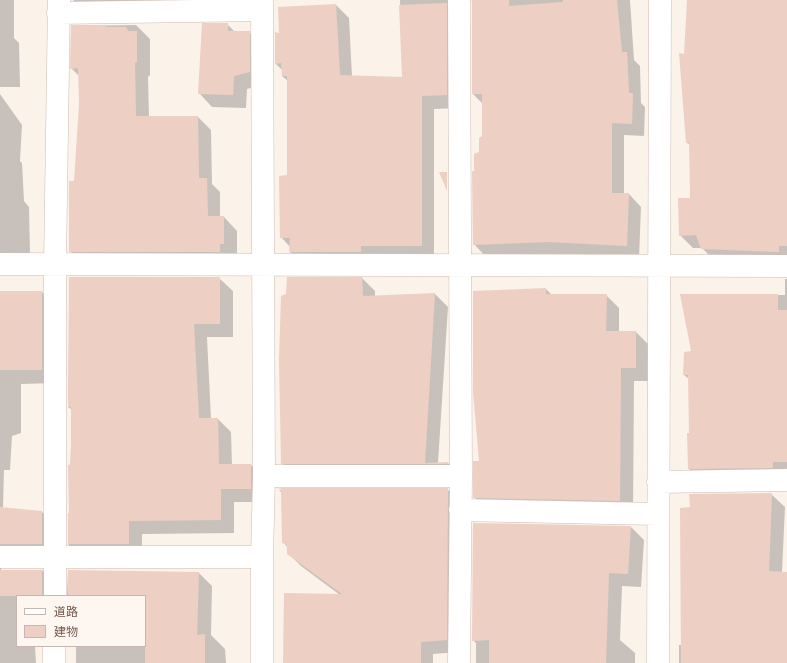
<!DOCTYPE html>
<meta charset="utf-8">
<style>
body{margin:0}
#map{position:relative;width:787px;height:663px;overflow:hidden;background:#fbf2ea;font-family:"Titillium Web","Noto Sans JP",sans-serif}
canvas{display:block}
.legend{position:absolute;left:16px;top:595px;width:130px;height:52px;box-sizing:border-box;background:#fef7f1;border:1px solid #c7b7b0;margin:0;padding:5px 7px;list-style:none;font-size:12px;color:#74574f}
.legend li{display:flex;align-items:center;gap:8px;height:20px}
.legend b{width:20px;border:1px solid #c7b7b0}
</style>
<div id="map">
<canvas width="787" height="663"></canvas>
<ul class="legend">
<li><b style="height:5px;background:#fff"></b>道路</li>
<li><b style="height:11px;background:#eecfc4"></b>建物</li>
</ul>
</div>
<script>
const ctx = document.querySelector('canvas').getContext('2d');
ctx.lineJoin = 'round';
function fillPath(path, color) { ctx.fillStyle = color; ctx.fill(path, 'evenodd'); }
function stroke(path, color, width, dash) { ctx.strokeStyle = color; ctx.lineWidth = width; ctx.lineCap = dash ? 'butt' : 'round'; ctx.setLineDash(dash || []); ctx.stroke(path); }
fillPath(new Path2D(`
 M0 0H14V38L19 43 20 87H0Z
 M73 0H240L84 12Z
 M400 0H472L465 2 459 108 434 109V258L303 265 290 252V247L281 237 288 176V81L282 76V70L276 64V33L280 34 336 5 349 18 352 76 403 78Z
 M472 0H630L634 60 640 66 641 103 645 107 644 136 624 135V194H629L641 207 639 258 486 257 474 244 475 172 483 136V104L473 94Z
 M688 0H787V264L715 261 702 248H693L680 235 691 199 690 145 687 143 685 55Z
 M227 24 235 32H249L263 46V85L247 89 246 108 212 107 199 93Z
 M136 25 150 39V75L148 77 149 117H198L211 130 212 184 220 192V217H224L237 231V257L83 265 70 251 80 104 79 76 71 68 72 26Z
 M0 94 22 125 20 161 22 163 24 201 29 207 30 253H0Z
 M70 278H219L233 291V337H207L211 419H218L231 432 232 465H251L264 479V502H234V533L142 534V557H82L68 544 72 410 68 407Z
 M362 278 375 291V297L435 294 448 307 438 463H448L461 476H295L282 463Z
 M785 279H787V475L702 482 689 469 690 434 689 379 684 375 692 352 681 295H785Z
 M546 289 552 295H606L619 308V332H636L649 345 648 381H634L633 513 487 510 474 497 480 462Z
 M0 292H42L56 306V383L21 384V433L12 436 10 470H4L3 508 42 512 56 525V558L2 565 1 570H42L56 584V596H17V646H35L36 663H0Z
 M279 490H448L461 502 459 652 433 654V663H284L340 595 301 566 288 553V548L283 542 282 493Z
 M771 494 785 507 782 572 787 573V663H679V645H682Z
 M631 527 644 540 641 587 622 586 620 640 635 653V663H476V643L473 640Z
 M68 571 199 573 212 586 211 635 225 649 226 663H76V646H145V596H67Z`), '#0003');
fillPath(new Path2D(`
 M472 0H509V6L563 2V0H617L622 52H627L629 93H633L632 124 612 123V193H629L627 246 548 242 473 245 472 171H474V154L479 152V138L482 136V94H472Z
 M687 0H787V246H779V252L701 249 696 235 679 236 678 198H690L689 143H686L679 53 684 54Z
 M447 3V95L422 96V246H361V252H289L290 238H280L279 176 287 175V76H282L281 63 275 64V32L279 33 278 7 336 4 340 75 402 77 399 5Z
 M202 23H228V31H250V72L234 76 233 95 198 94Z
 M71 25H106V27H126L128 31H137V62L135 63 136 116H198L199 178H207L208 216H224V244H220V252H69V181H74L79 104 78 68 70 69Z
 M439 172H447V191Z
 M69 277H220V324H194L199 418H218L219 464H251V489H221V520L129 521V544H68V513H69L68 465 71 464V407H68Z
 M287 277H362L363 296 435 293 425 463 448 462V464H281L279 359 281 296 286 294Z
 M546 288V294H607L606 331H636V368H621L620 501 473 498V461H479L473 392V291Z
 M0 291H42V370H0Z
 M680 294H778V310H787V462H773V468L688 469 687 433H689L688 375H683L684 352 691 351Z
 M276 488H448L447 640 421 642V663H283L284 593 342 594 287 554V545L282 543 281 489Z
 M772 493 769 571 787 572V663H681L680 508 690 507 689 494Z
 M0 507 42 511V544H0Z
 M473 523 631 526 628 574 609 573 606 663H489V640L472 641Z
 M0 570H42V596H0Z
 M68 570 199 572 197 635 205 634V663H145V596H68Z`), '#eecfc4');
const minor = new Path2D(`
 M58 13 262 10
 M0 264 787 266
 M264 476H461
 M658 482 787 480
 M460 510 657 514
 M0 557H262
 M55 596V264L59 0
 M54 663V646
 M262 663V557L264 476 262 0
 M459 663 461 476 459 0
 M658 663 660 0`);
stroke(minor, '#cebbb3', 23);
stroke(minor, '#fff', 22);
</script>
